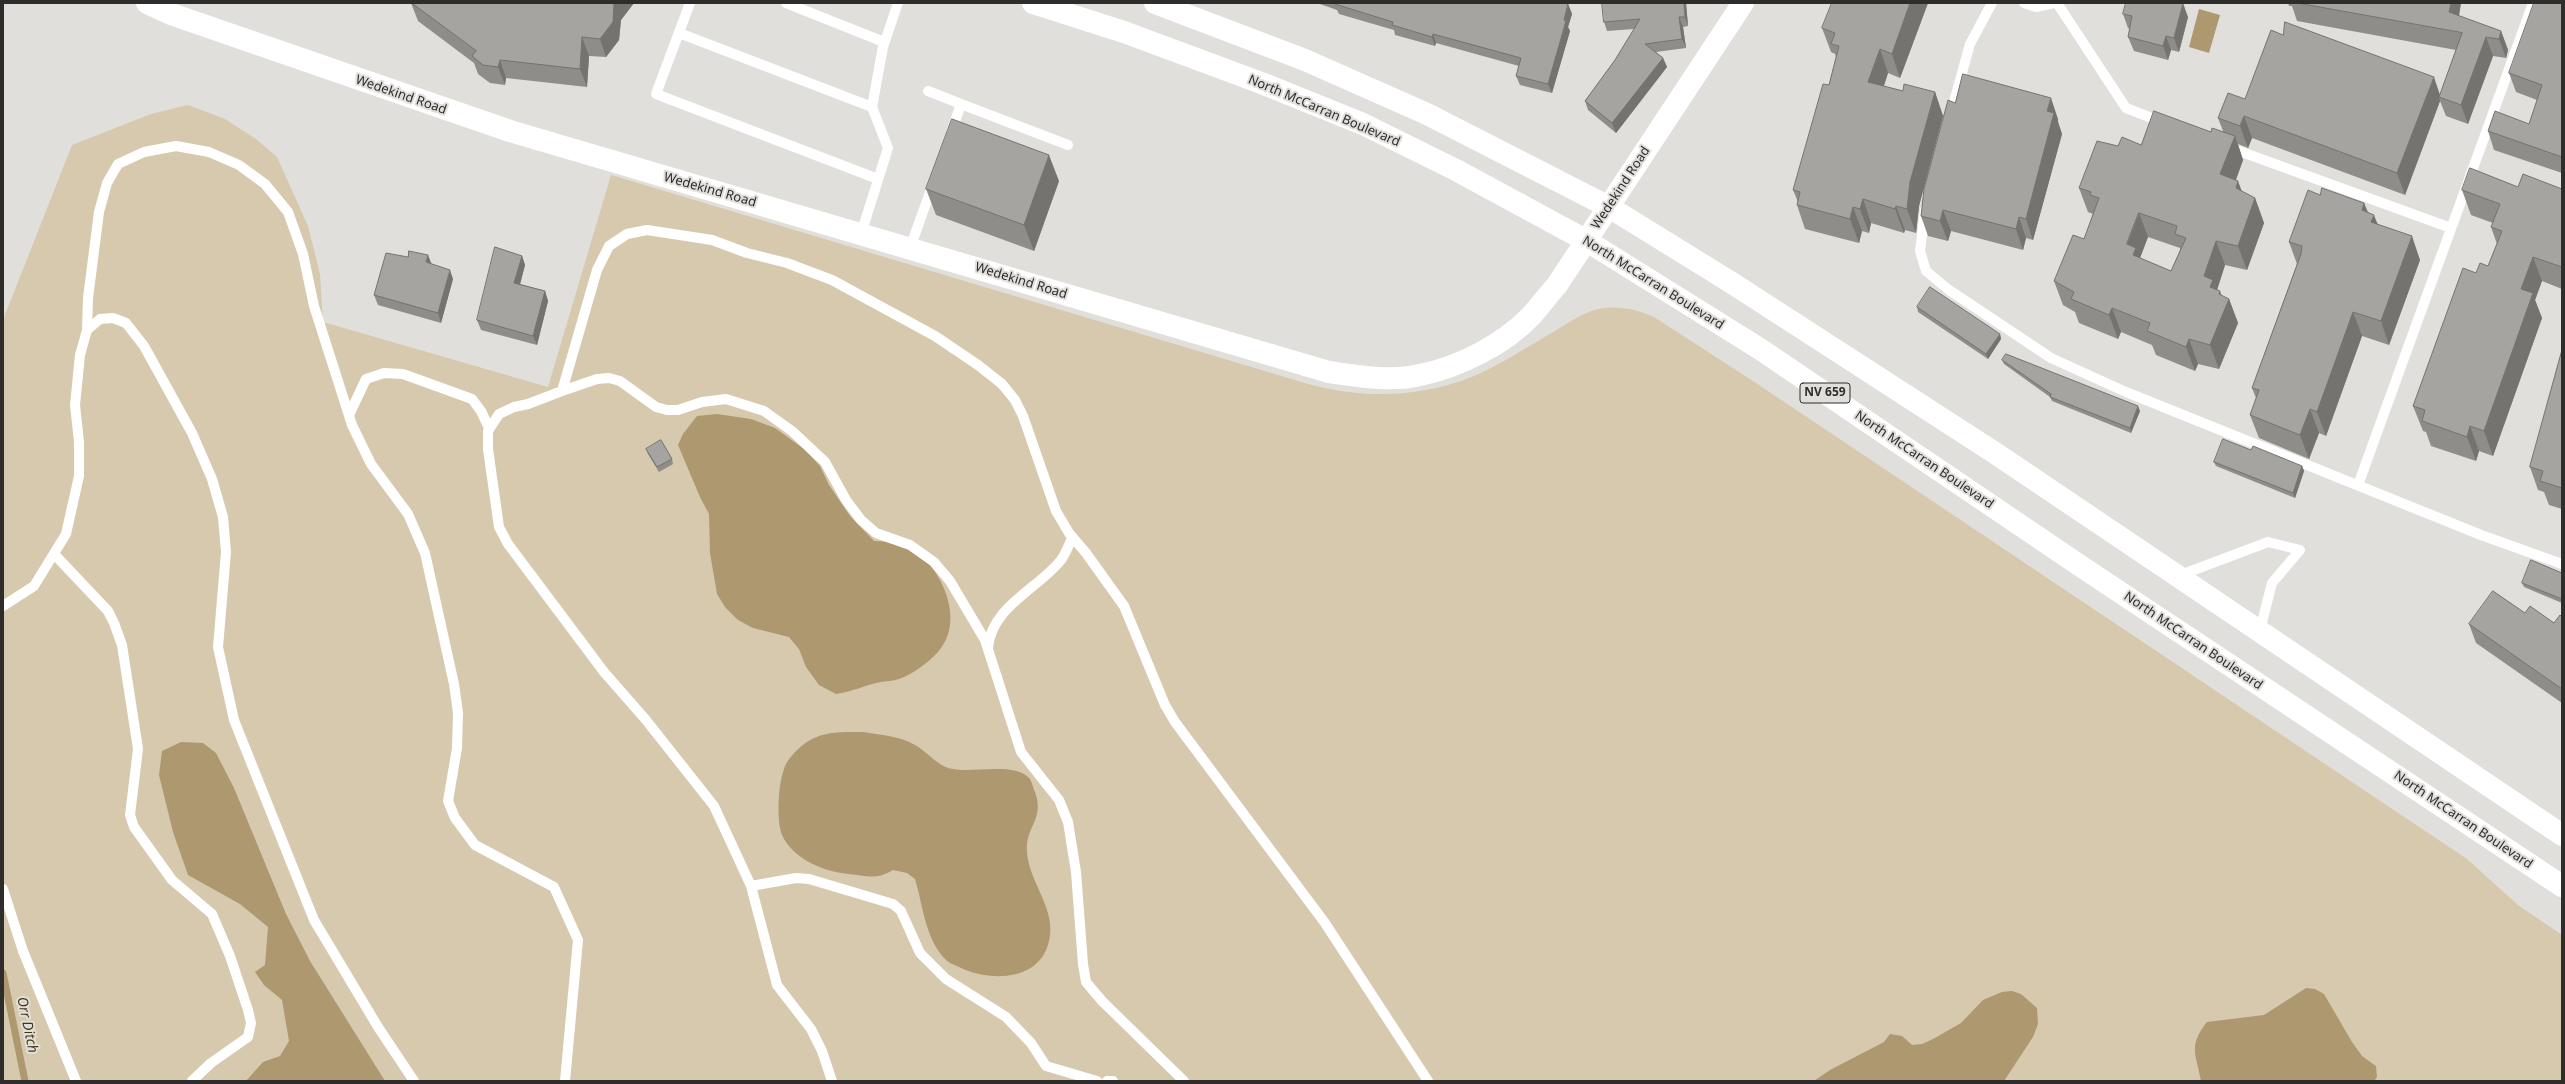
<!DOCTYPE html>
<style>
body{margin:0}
#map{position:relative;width:2565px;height:1084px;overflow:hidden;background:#e1dfdb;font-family:"Noto Sans",sans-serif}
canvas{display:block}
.frame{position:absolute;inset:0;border:4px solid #2e2d2b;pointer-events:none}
</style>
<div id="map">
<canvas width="2565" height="1084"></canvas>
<div class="frame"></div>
</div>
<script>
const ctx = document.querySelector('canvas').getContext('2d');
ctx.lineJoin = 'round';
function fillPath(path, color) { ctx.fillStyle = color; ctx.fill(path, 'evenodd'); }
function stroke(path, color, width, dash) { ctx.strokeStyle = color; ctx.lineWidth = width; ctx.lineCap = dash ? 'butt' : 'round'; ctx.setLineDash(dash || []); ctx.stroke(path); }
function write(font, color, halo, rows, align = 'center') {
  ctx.font = font + ' "Noto Sans",sans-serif'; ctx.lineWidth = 4; ctx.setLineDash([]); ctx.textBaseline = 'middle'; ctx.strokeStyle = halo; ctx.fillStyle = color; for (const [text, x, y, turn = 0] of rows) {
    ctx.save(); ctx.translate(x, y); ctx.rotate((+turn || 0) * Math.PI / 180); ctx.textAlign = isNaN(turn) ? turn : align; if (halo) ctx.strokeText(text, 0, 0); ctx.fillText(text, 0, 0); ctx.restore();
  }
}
fillPath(new Path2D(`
 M188 105 225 119 256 139 277 157 308 226 320 274 323 322 548 387 611 175 1308 384C1360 398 1413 398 1464 380 1496 368 1525 348 1555 331 1570 322 1586 310 1604 308 1622 306 1638 310 1654 317L1756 383 2467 859 2518 905 2562 935V1081H3V320L72 145 151 114Z`), '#d6c9ae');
fillPath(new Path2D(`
 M2199 9 2220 15 2209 53 2189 47Z
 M717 414 751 419 775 428 804 449 820 466 829 485 850 516 874 541C888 541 907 545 918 553 945 575 965 624 937 653 928 663 911 675 899 679 893 681 886 681 881 682 865 685 852 692 836 694L819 685 806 667 799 649 789 637 753 628 738 620 725 607 717 594 710 553 709 514 700 497 678 445 683 434 697 416Z
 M863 732C880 735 900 736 915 745 928 752 938 767 953 769 973 773 1015 762 1029 778 1032 781 1033 788 1035 792 1045 820 1025 826 1027 852 1029 883 1057 909 1049 941 1040 982 989 982 959 967 955 965 949 963 946 960 925 939 923 905 915 879L907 873 893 870C876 880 868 876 849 874 826 872 797 861 784 839 775 824 778 780 786 764 791 755 802 744 812 739 827 731 847 732 863 732Z
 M181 742 203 743 216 753 234 788 286 914 310 961 385 1081H246L263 1062 280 1056 289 1041 282 1000 264 985 255 972 265 965 268 927 240 904 188 875 173 832 159 775 162 751Z
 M2306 988 2315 989 2324 994 2352 1042 2362 1056 2376 1066 2377 1077 2374 1081H2201C2196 1053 2188 1046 2207 1022L2264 1015Z
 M2012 991 2021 994 2037 1008 2038 1024 2033 1037 2004 1081H1814L1830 1070 1884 1042 1890 1034 1902 1036 1912 1045 1922 1044 1935 1038 1961 1023 1983 1000 2002 992Z`), '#ad986f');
stroke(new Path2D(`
 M3 973 25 1081`), '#ad986f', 7);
stroke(new Path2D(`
 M690 3 656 94 878 179
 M786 3 884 42
 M2024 3 2036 7 2054 3
 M2057 3 2126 108 2162 122
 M679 33 872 107
 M928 91 961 104
 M1950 116 1970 44 1992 3
 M951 133 961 104 1068 145
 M2228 147 2451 228
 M1925 210 1920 251 1926 271 1949 290 2051 358 2126 392 2481 535 2562 564
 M861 234 888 148 872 107 883 47 898 3
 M910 248 933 184
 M87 330 88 298 99 212 107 183 118 164 144 152 176 146 209 152 239 165 265 184 288 212 303 254 314 306 352 425 371 464 408 514 425 553 454 684 458 713 457 748 448 801 455 818 475 845 554 887 578 940 565 1081
 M562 391 528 404 514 407 499 414 488 431V449L499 527 508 544 604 672 646 720 714 806 751 886
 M349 415 366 379 384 373 403 374 472 399 481 411 489 428
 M2358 485 2533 3
 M55 555 108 611 114 623 122 645 138 749 130 815 134 827 172 880 212 914 230 956 248 1010 251 1023 248 1037 211 1063 192 1081
 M2178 576 2268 542 2300 550 2272 583 2260 630
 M3 606 34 586 66 534 79 476V442L75 405 80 355 87 330 100 319 113 318 126 323 144 346 192 433 212 479 223 517 226 552 218 647 234 720 314 920 378 1027 414 1081
 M988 648C991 607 1038 589 1061 560 1066 553 1069 545 1072 538
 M3 889 23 951 76 1081
 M832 1081 822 1051 811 1029 777 985 751 886 796 878 809 879 893 904 901 911 920 953 946 979 1006 1017 1031 1043 1046 1066 1097 1081
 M1107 1081H1113
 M1184 1081 1102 1001 1086 982 1083 964 1076 872 1068 822 1059 800 1021 752 985 640 950 581 934 562 910 545 876 533 861 520 846 500 825 462 792 431 764 411 726 399 702 402 678 410H667L656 407 620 381 609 378 597 379 562 391 597 270 609 246 627 234 647 230 712 240 747 253 787 263 832 280 935 336 978 365 1002 384 1015 400 1023 416 1056 511 1069 533 1086 553 1124 606 1165 705 1175 722 1325 923 1428 1081`), '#fff', 10);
stroke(new Path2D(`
 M147 3 171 14 510 131 1329 372C1358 376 1391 382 1420 375 1459 367 1503 345 1531 316 1540 306 1548 295 1557 285L1743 3`), '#fff', 22);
stroke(new Path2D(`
 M1033 3 1124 32 1264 84 1363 124 1456 170 1587 241 1760 349 2082 567 2562 886
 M1155 3 1305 60 1427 114 1609 207 1732 283 1995 453 2562 835`), '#fff', 22);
fillPath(new Path2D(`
 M411 3H634L621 20 619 40 606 57 589 56 587 87 506 78 505 85 490 83 478 74 474 63 418 21Z
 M1317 3H1562L1568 4 1572 14 1568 27 1570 31 1552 93 1520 85 1516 76 1519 66 1436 43 1435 46 1395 35 1394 30 1339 14 1337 10Z
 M1686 3 1688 26 1683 27 1686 48 1656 52 1663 58 1667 67 1616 133 1588 110 1585 101 1615 60 1634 29 1607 31 1604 22Z
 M1928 3 1900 78 1888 73 1884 86 1903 91 1935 92 1943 116 1919 206 1916 233 1905 230 1904 233 1871 223 1869 233 1862 231 1859 243 1805 229 1797 205 1798 202 1793 190 1829 85 1836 57 1835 54 1831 52 1822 28Z
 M2288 3H2461L2459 16 2501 31 2508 50 2506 58 2493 56 2468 124 2446 116 2440 101 2405 195 2252 138 2248 148 2238 144 2243 160 2236 180 2242 192 2255 198 2264 223 2247 270 2225 265 2217 290 2222 296 2229 299 2238 323 2219 369 2198 364 2195 371 2156 355 2152 345 2121 332 2118 339 2079 323 2075 312 2063 305 2054 281 2084 239 2093 214 2088 212 2079 188 2118 146 2141 145 2211 132 2223 131 2218 118 2245 99 2440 94 2456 50 2297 21 2292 6H2289ZM2148 237 2180 248V250L2171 271 2140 258Z
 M2562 3V173L2494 150 2488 131 2529 124 2537 100 2516 92 2509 73Z
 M2123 14 2188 17 2179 52 2171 50 2168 60 2134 51 2128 37 2130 29 2128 28Z
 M1955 103 2058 119V122L2062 134 2033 240 2026 238 2023 250 1951 231 1948 241 1928 236 1921 216Z
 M1059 181 1034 251 936 215 926 189Z
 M2518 187 2562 189V289L2542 281 2535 300 2542 318 2493 456 2479 451 2476 461 2431 446 2426 432 2423 431 2413 406 2476 273 2488 266 2497 244 2491 227 2493 223 2471 215 2462 190Z
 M2320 195 2364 203 2368 212 2378 224 2420 260 2389 345 2362 336 2326 436 2319 433 2309 459 2259 438 2250 415 2256 398 2252 388 2297 264 2289 242Z
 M522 256 525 265 520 284 545 291 548 301 537 345 481 330 477 320Z
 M431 264 453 279 441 323 378 305 374 295Z
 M1917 307 2000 334 2001 339 1988 359 1918 312Z
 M2562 350V509L2549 505 2544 492 2538 490 2530 467Z
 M2002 360 2140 411 2131 433 2052 401 2050 397 2004 364Z
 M646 449 672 459 673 464 659 472 648 454Z
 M2251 450 2302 466 2304 471 2295 498 2216 466 2214 462Z
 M2562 573V603L2524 587 2522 583Z
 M2525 613 2554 623 2562 617V703L2476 643 2469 624Z`), '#8f8d8a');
fillPath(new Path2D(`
 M614 3H634L621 20 619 40 606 57 600 39Z
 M1684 3H1686L1688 26 1685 17Z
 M1910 3H1928L1900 78 1892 54Z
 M2183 3 2188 17 2179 52 2174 38Z
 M2451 3H2461L2456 31 2449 12Z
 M1568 4 1572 14 1568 27 1570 31 1552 93 1548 84Z
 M1679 17 1683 27 1686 48 1682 39Z
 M2501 31 2508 50 2506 58 2499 39Z
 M1433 34 1436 43 1435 46 1432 37Z
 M2166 36 2171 50 2168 60 2163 46Z
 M582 37 589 56 587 87 580 69Z
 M2486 37 2493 56 2468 124 2461 105Z
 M1880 49 1888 73 1877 106 1868 82Z
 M1663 58 1667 67 1616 133 1612 123Z
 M500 60 506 78 505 85 498 67Z
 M2434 77 2441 98 2439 97 2440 101 2405 195 2397 173Z
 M1935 92 1943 116 1919 206 1916 233 1907 209 1910 182Z
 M2051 98 2058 119V122L2062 134 2033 240 2026 219 2047 111Z
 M2244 116 2252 138 2248 148 2240 126Z
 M2235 136 2243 160 2229 198 2220 174Z
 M1049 155 1059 181 1034 251 1024 225Z
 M2238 181 2247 205 2236 188Z
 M2255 198 2264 223 2247 270 2238 246Z
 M1863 199 1871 223 1869 233 1860 209Z
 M2364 203 2371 222 2374 215 2383 238 2362 210Z
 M1896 206 1905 230 1904 233 1895 209Z
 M1853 207 1862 231 1859 243 1850 219Z
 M1943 210 1951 231 1948 241 1940 221Z
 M2139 213 2148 237 2140 258 2142 280 2127 244Z
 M2019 217 2026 238 2023 250 2016 229Z
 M2412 236 2420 260 2389 345 2381 321Z
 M2216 241 2225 265 2217 290 2219 311 2204 276Z
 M428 255 432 265 426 262Z
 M522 256 525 265 518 292 514 283Z
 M2533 257 2542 281 2535 300 2542 318 2493 456 2484 431 2521 289Z
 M450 270 453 279 441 323 438 313Z
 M545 291 548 301 537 345 533 336Z
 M2220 291 2226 307 2229 299 2238 323 2219 369 2210 345 2219 294Z
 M2112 308 2121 332 2118 339 2109 315Z
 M2353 312 2362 336 2326 436 2317 412Z
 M2000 334 2001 339 1988 359 1986 354Z
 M2189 339 2198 364 2195 371 2186 347Z
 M2138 406 2140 411 2131 433 2130 428Z
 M2310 409 2319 433 2309 459 2300 435Z
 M2470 426 2479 451 2476 461 2467 437Z
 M2302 466 2304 471 2295 498 2293 493Z`), '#747370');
const building = new Path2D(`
 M412 3H614L613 22 600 39 582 37 580 69 500 60 498 67 483 65 472 56 476 51Z
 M1336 3H1562L1568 4 1564 20 1566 21 1548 84 1516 76 1521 58 1433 34 1432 37 1392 25 1393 22 1335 4Z
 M1602 3H1684L1685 17H1679L1682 39 1645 44 1663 58 1612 123 1585 101 1615 60 1640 19 1604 22Z
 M1832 3H1910L1892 54 1880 49 1868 82 1903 91 1904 84 1935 92 1910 182 1907 209 1896 206 1895 209 1863 199 1860 209 1853 207 1850 219 1797 205 1800 192 1793 190 1823 84 1829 85 1839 46 1831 44 1835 33 1822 28Z
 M2126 3H2183L2174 38 2166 36 2163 46 2128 37 2132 16 2123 14Z
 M2298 3H2451L2449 12 2501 31 2499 39 2486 37 2461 105 2439 97 2462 33Z
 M2534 3H2562V157L2488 131 2495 111 2529 124 2542 85 2509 73Z
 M2285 22 2434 77 2397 173 2244 116 2240 126 2218 118 2228 93 2245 99 2271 30 2283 35Z
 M1963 74 2051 98 2047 111 2054 113 2026 219 2019 217 2016 229 1943 210 1940 221 1921 216 1924 189 1948 100 1955 103Z
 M2154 111 2211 132 2212 128 2235 136 2220 174 2238 181 2236 188 2255 198 2238 246 2216 241 2204 276 2213 280 2210 287 2220 291 2219 294 2229 299 2210 345 2189 339 2186 347 2147 331 2150 323 2112 308 2109 315 2071 299 2074 292 2054 281 2073 235 2084 239 2099 198 2090 195 2091 192 2079 188 2097 141 2118 146 2122 137 2141 145ZM2139 213 2177 226 2175 234 2186 238 2171 271 2133 255 2136 248 2127 244Z
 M952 119 1049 155 1024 225 926 189Z
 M2470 168 2518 187 2523 174 2562 189V267L2533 257 2521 289 2533 293 2484 431 2470 426 2467 437 2422 421 2425 410 2413 406 2463 268 2476 273 2480 263 2488 266 2502 231 2491 227 2500 204 2462 190Z
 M2322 188 2364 203 2362 210 2374 215 2371 222 2412 236 2381 321 2353 312 2317 412 2310 409 2300 435 2250 415 2259 390 2252 388 2301 254 2302 246 2289 242 2308 190 2320 195Z
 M495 247 522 256 514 283 545 291 533 336 477 320Z
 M409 251 428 255 426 262 450 270 438 313 374 295 386 253 408 257Z
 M1930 287 2000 334 1986 354 1917 307Z
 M2562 350V488L2540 481 2543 471 2530 467Z
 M2006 354 2138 406 2130 428 2050 397 2051 394 2002 360Z
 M2223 439 2251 450 2253 446 2302 466 2293 493 2214 462Z
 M661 440 672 459 657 467 646 449Z
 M2531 560 2562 573V599L2522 583Z
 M2493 591 2525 613 2530 606 2554 623 2560 615 2562 617V689L2469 624Z`);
fillPath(building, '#a6a4a0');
stroke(building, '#747370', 1);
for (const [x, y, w] of [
 [1825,393,50]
]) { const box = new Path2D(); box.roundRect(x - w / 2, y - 10, w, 20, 3); ctx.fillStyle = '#e1dfdb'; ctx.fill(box); stroke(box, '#2e2d2b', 1); }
write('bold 12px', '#2e2d2b', null, [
 ["NV 659",1825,393]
]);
write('13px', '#2e2d2b', '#e1dfdb', [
 ["Wedekind Road",401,95,19],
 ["North McCarran Boulevard",1324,111,23],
 ["Wedekind Road",1621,188,-57],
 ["Wedekind Road",710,190,16],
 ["Wedekind Road",1021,281,17],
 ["North McCarran Boulevard",1653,283,32],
 ["North McCarran Boulevard",1924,460,34],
 ["North McCarran Boulevard",2193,641,34],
 ["North McCarran Boulevard",2463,820,34]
]);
write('italic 14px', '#443411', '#e1dfdb', [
 ["Orr Ditch",27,1025,78]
]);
</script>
